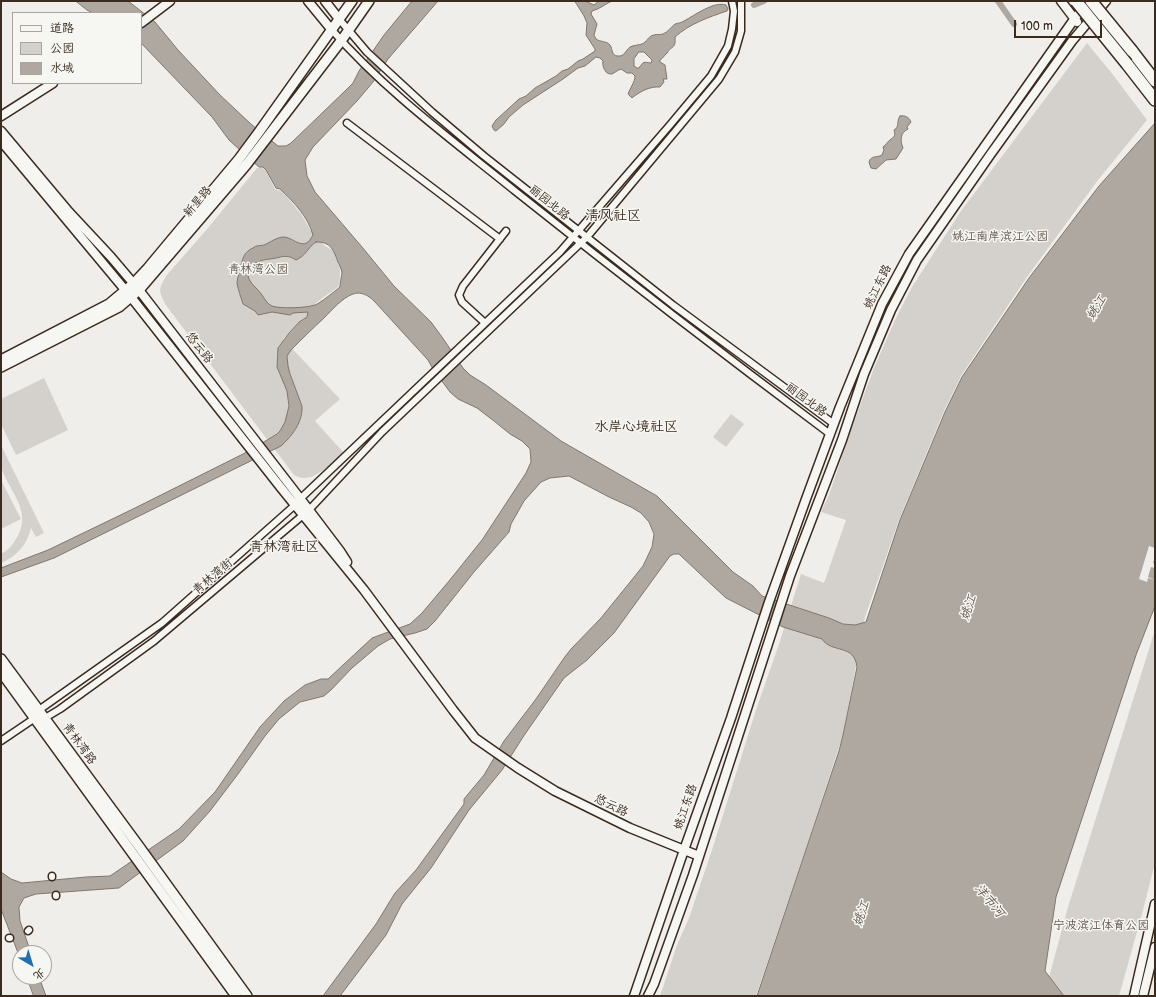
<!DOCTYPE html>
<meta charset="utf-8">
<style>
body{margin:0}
#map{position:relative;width:1156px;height:997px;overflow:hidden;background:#efeeea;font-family:"Balsamiq Sans","LXGW WenKai TC",sans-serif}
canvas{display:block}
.frame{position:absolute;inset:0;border:2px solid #3b2a1e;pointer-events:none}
.legend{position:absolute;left:12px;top:12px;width:130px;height:72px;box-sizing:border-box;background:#f6f6f2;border:1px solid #aba49d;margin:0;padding:5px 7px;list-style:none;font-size:12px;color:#3b2a1e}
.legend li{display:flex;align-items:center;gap:8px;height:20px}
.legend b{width:20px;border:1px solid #aba49d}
.north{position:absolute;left:12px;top:945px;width:40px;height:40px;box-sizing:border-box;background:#f6f6f2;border:1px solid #aba49d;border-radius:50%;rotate:142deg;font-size:11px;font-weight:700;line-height:16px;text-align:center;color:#3b2a1e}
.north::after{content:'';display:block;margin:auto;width:14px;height:18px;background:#1f6fb2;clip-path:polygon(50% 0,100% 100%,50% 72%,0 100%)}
.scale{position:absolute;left:1014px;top:20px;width:88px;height:18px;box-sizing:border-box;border:2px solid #3b2a1e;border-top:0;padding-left:5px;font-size:12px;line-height:14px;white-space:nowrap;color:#3b2a1e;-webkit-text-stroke:3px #f6f6f2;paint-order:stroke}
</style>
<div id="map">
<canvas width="1156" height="997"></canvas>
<div class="frame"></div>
<ul class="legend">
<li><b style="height:5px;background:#f6f6f2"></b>道路</li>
<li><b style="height:11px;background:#d4d1cc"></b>公园</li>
<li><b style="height:11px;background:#afa8a1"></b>水域</li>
</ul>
<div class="north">北</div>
<div class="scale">100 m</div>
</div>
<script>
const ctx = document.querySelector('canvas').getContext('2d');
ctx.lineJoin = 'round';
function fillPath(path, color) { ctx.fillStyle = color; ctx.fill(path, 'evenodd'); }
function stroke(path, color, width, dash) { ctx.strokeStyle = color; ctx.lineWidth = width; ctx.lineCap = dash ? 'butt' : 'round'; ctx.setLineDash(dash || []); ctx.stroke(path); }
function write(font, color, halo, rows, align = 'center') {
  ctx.font = font + ' "Balsamiq Sans","LXGW WenKai TC",sans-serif'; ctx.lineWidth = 3; ctx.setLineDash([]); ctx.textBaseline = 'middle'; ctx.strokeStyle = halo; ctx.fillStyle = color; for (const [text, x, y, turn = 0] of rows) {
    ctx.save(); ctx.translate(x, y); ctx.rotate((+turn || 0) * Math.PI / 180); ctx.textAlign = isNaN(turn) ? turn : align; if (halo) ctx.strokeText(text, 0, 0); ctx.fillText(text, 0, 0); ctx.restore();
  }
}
fillPath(new Path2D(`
 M1087 43 1114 76 1147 120 1098 180 1027 277 961 376 944 411 899 520 865 617 843 735 806 848 756 996H660L677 945 689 918 712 850 756 710 778 647 801 574 824 583 846 520 821 512 829 495 852 427 874 368 895 320 912 287 961 211Z
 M257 168H263L266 171 275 189 281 191 288 198 301 214 310 229 325 246 334 251 340 268V275L339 286C330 294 309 304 307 317L298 322 283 339 340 399 315 421 344 453C334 461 317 479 303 478 300 478 297 476 294 475L165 304C159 290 158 290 166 276L208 228Z
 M44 378 68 430 16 455 1 424V399Z
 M731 414 744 424 726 447 713 437Z
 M1 445 44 533 36 537 31 528C27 545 17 556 1 563V554C8 550 12 546 16 539 33 513 11 493 2 470 0 463 1 453 1 445Z
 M1 480 21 519 1 529Z
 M1155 630V863L1142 914 1119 996H1044L1068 907Z`), '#d4d1cc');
const water = new Path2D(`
 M76 1H128L155 22 178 50 220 95 252 125 278 146H286L291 143 346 90 353 83 359 71 384 35 412 1H438L388 59 373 82 357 101 313 147 305 160 307 176 315 192 362 247 394 286 431 322 442 337 463 368 470 375 486 385 561 441 657 496 733 572 753 586 762 596 829 618 843 624 855 625 866 622 900 520 945 412 962 377 1029 278 1099 186 1155 123V606L1136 655 1056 897 1045 971 1064 996H757L839 751 843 735 857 667C854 643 832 654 822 639L783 627 726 598 713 586 679 554H674L670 556 614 633 587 660 564 678 525 734 502 770 469 810 431 868 402 904 386 935 340 996H323L376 924 395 893 416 870 464 804V799L484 775 504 741 536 699 564 658 571 649 601 618 643 566 652 547 654 534 649 522 641 513 631 507 609 497 569 476 550 478 541 482 524 501 511 524 509 532 474 572 435 621 427 629 415 633 390 639 378 646 352 668 331 690 324 696 300 702 279 719 265 736 238 774 210 811 183 841 119 888 36 894 24 898 19 907 20 921 31 953H20V958L1 909V872L11 879 22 883 86 877 110 876 179 829 215 792 260 727 284 701 305 685 321 679H328L372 638 410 624 422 613 449 581 482 540 526 473 531 462 530 449 522 441 510 434 494 421 477 408 458 399 450 392 433 369 428 360 375 302C369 296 362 291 353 294 342 298 332 310 324 318 313 328 302 339 291 350L287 356 288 366 290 374 302 406C303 422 292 436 281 446L54 558 1 577V568L48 550 133 509 249 451 277 434 280 431 285 422 289 406 287 391 277 367 278 348 289 333 299 322 307 317 308 312 293 313 290 315 272 312 258 315 255 311 243 304C241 297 238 290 237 283 237 280 242 259 244 256 245 253 250 249 253 248 256 245 260 246 264 245 271 242 277 237 284 237 295 238 304 253 313 235 308 217 294 202 280 189L276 188 266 170 263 167H259L252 161 229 140 212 117 141 43V13H93L87 10ZM316 242C331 241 334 251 338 262 340 266 342 270 342 274 341 278 340 283 340 287 335 291 319 304 315 305 306 308 281 309 272 306 267 304 265 299 262 295 259 290 253 286 250 281 242 266 259 260 270 259 281 258 286 253 296 260 306 256 308 247 316 242Z
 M575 1H585L594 5 599 1H612C605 4 600 9 592 11L591 14 597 24 594 35 596 39C600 42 607 41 610 45 613 49 611 56 618 56 624 57 626 50 630 47 634 45 639 45 642 44 647 42 648 36 654 35 657 34 660 35 663 34 668 32 671 27 675 24 678 23 681 23 684 21 695 15 714 1 726 5L728 9 727 11C709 17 689 24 675 37 676 49 672 45 667 53 664 56 663 58 660 60V62L665 65 667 79H663L664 82 660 87C650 86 639 92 632 98L628 94C630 88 635 82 635 76L632 73H627L621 69C618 70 614 73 612 74 605 75 602 66 603 61L600 58 596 57 585 66 578 68 563 79 523 105 509 117 504 124 496 131 494 130 492 126 496 120 519 99 526 96 535 88 556 76 562 71 568 69 578 61 583 59 595 51V49L586 35 587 23 584 16ZM639 52H644L652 60 651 63C643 62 644 61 639 68H637L634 66V59Z
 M900 116C905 115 909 117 911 122L907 127 908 129C900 133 900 140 903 148L896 159 886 160 876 169 871 168 869 162C871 155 877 158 882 155L884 150 883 147C886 145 887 142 890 140 894 136 896 137 894 130 900 127 896 121 900 116Z
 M27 977H39L46 996H34Z`);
fillPath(water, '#afa8a1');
stroke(water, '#81766d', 1);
fillPath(new Path2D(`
 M1149 546 1155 548V556L1153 563 1155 564V568L1151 567 1148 577 1155 580 1148 578 1147 582 1139 579Z`), '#efeeea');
stroke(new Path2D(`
 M998 1 1014 24
 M754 5 764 1`), '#afa8a1', 6);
const street = new Path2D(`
 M339 19 367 52 432 112 484 156 673 305 834 424
 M331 29C385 91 452 140 515 191 619 274 724 355 830 434
 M347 123 500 239
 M485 323 462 302 459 295 463 286 506 231
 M42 718H45L60 709 154 641 309 510 382 432 587 237 719 79 735 52 741 31V1
 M1 741 35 718 39 710 162 623 295 505 300 499 560 252 670 125 711 76 728 46 732 29 734 11 732 1
 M52 876V877
 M56 895V896
 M28 931 29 930
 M9 938H10`);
const secondary = new Path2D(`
 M308 1 331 29
 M325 1 339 19
 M1061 1 1077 22
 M141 23 170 1
 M1 116 53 83
 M1 131 69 212 111 257 139 290 309 510 340 551 347 562
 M1 141 131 297 282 489 364 590 453 710 475 738 518 768 555 791 630 828 699 856
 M634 996 684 850 731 718 769 602 806 499 840 407 882 304 909 254 1075 18 1089 1
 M648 996 654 984 693 875 790 576 842 440 864 374 891 310 917 260 990 155 1072 41 1106 1
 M1134 996 1155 904
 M1143 996 1155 947`);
const primary = new Path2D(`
 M1 360 109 304 133 284 148 268 239 159 259 132 352 1
 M1 367 119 307 139 290 246 165 341 41 369 1
 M1 659 138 845 247 996
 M1 672 236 996`);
const highway = new Path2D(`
 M1132 51 1155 81
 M1127 64 1155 100`);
stroke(street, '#3b2a1e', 9);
stroke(secondary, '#3b2a1e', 11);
stroke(primary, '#3b2a1e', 12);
stroke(highway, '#3b2a1e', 14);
stroke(street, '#f6f6f2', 6);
stroke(secondary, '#f6f6f2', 8);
stroke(primary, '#f6f6f2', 9);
stroke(highway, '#f6f6f2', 11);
const highwayBridge = new Path2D(`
 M1076 1 1127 64
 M1091 1 1132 51`);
stroke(highwayBridge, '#3b2a1e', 14, []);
stroke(highwayBridge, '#f6f6f2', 11);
write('12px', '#3b2a1e', '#f6f6f2', [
 ["新星路",198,202,-50],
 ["丽园北路",549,203,39],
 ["姚江东路",878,287,-64],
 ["悠云路",199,348,52],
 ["丽园北路",806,400,37],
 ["青林湾街",213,577,-40],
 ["青林湾路",79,744,54],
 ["悠云路",611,806,26],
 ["姚江东路",686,807,-71]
]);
write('12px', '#61544a', '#f6f6f2', [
 ["姚江南岸滨江公园",1000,237],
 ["青林湾公园",258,270],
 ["宁波滨江体育公园",1101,926]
]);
write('italic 13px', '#64564c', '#f6f6f2', [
 ["姚江",1097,308,-59],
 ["姚江",969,608,-71],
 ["洋市河",989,901,51],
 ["姚江",862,914,-71]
]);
write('14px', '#3b2a1e', '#f6f6f2', [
 ["清风社区",613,216],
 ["水岸心境社区",636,427],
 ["青林湾社区",284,547]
]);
</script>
